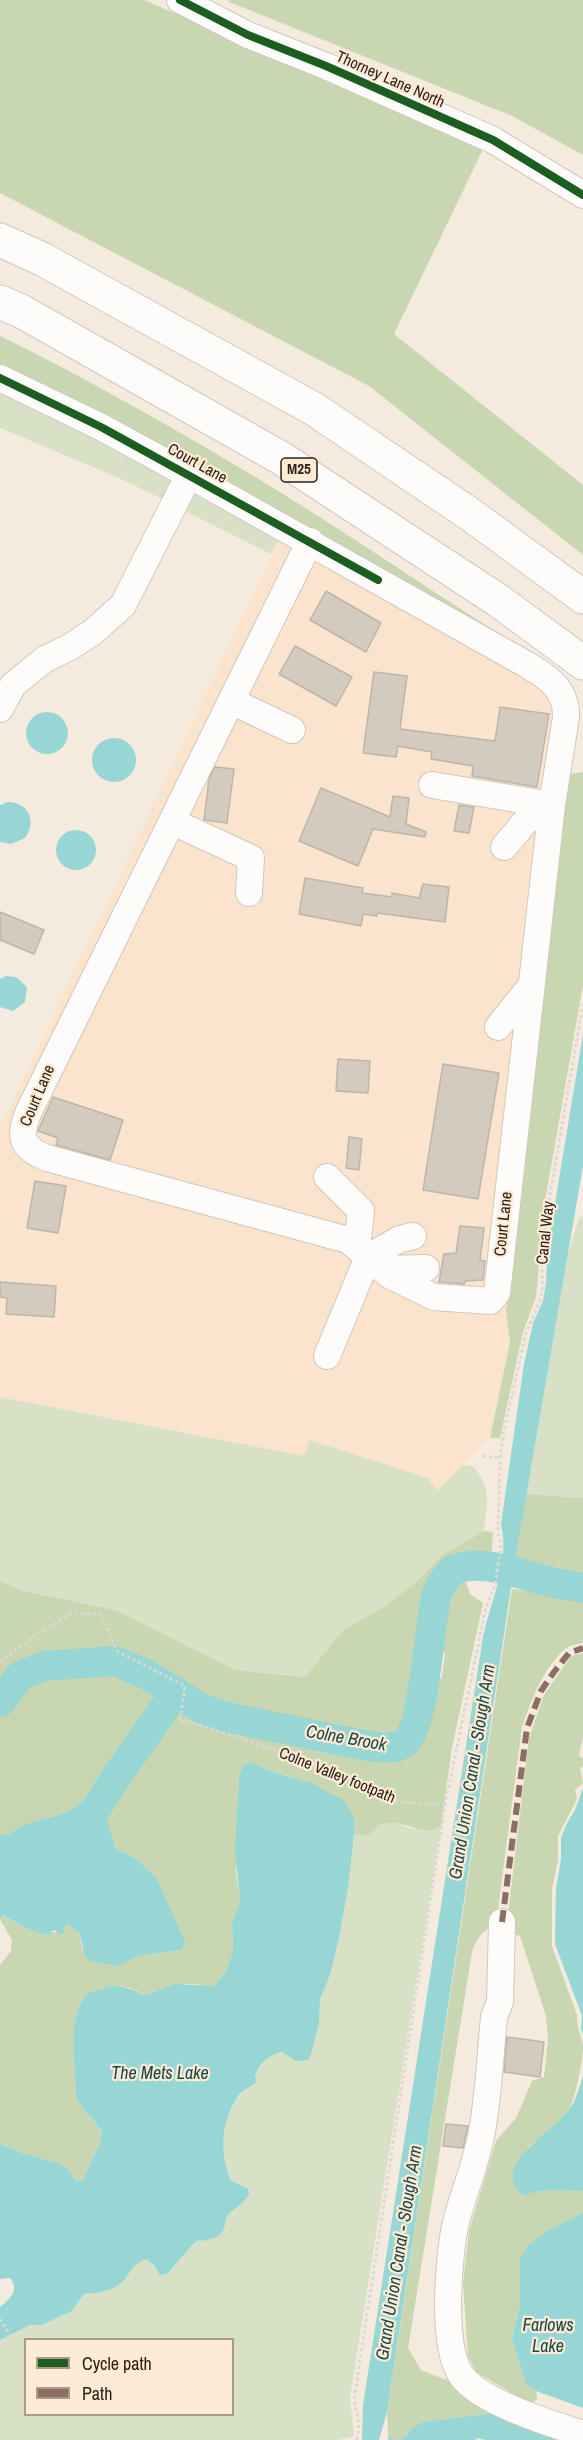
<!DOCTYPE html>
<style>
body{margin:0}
#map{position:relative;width:583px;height:2440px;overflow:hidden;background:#f5eade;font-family:"Archivo Narrow",sans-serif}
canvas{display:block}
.legend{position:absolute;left:24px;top:2338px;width:210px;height:78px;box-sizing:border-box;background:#feebd5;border:2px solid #a99a89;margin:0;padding:8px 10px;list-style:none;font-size:18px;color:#292017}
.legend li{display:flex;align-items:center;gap:12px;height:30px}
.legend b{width:30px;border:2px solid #a99a89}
</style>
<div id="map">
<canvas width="583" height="2440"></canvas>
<ul class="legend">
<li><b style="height:8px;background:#1b5e20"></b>Cycle path</li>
<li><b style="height:8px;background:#8d6e63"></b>Path</li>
</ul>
</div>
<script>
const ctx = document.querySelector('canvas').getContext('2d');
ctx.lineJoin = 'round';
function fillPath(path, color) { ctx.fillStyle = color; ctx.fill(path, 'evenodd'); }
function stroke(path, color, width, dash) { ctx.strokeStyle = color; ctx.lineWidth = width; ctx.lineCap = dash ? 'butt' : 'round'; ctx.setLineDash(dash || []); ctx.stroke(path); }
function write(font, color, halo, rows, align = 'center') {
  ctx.font = font + ' "Archivo Narrow",sans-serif'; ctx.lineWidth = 4.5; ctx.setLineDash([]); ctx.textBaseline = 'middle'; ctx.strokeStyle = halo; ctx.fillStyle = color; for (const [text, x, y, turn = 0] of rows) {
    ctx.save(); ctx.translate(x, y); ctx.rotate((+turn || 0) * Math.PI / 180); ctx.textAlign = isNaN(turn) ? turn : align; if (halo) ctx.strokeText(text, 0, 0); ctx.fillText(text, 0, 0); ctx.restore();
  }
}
fillPath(new Path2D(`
 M281 535 574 704 506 1311 510 1342 490 1438 437 1491 310 1440 304 1456 0 1397V1128Z`), '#fae4cd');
fillPath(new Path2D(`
 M0 388 172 478 170 503 119 478 0 428Z
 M196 488 281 535 271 554 185 511Z
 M583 1216V1498L526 1494 568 1253 579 1218Z
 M0 1397 304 1456 309 1440 428 1478 437 1491 462 1466 471 1465C493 1485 487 1504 484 1531L442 1555 416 1582 387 1605 343 1630 305 1677 235 1670 115 1610 24 1591 0 1581Z
 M397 1823 412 1829 441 1826 350 2398 354 2436 338 2440H0V2340L30 2325H43L72 2311 84 2294C97 2294 116 2290 125 2279 136 2265 128 2267 146 2259L153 2264 160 2275 167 2274 197 2240H209L224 2229 226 2218 248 2189 229 2180C226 2170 223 2159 222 2148 220 2126 233 2094 254 2085 255 2067 269 2046 289 2055L319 2023 320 2000 331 1972 339 1938 354 1835H369L380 1824ZM26 2340H232V2414H26Z`), '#d8e1c6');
fillPath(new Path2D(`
 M0 0H144L484 147 394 334 583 485V555L369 386 0 193Z
 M232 0H583V155L512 116 227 1Z
 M0 336C90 380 177 430 262 481 357 539 447 602 541 660L574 688 569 699 0 373Z
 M583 772V985L545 1201 536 1297 523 1332 500 1438H490L510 1342 506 1311 566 775Z
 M526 1494 583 1498V1582L515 1561Z
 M484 1531 493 1532 491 1560 460 1557 443 1572 431 1600 422 1673 411 1727 405 1740 390 1745 227 1715 204 1706 150 1673 116 1659 43 1664 18 1673 0 1696V1581L24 1591 115 1610 235 1670 305 1677 343 1630 387 1605 416 1582 442 1555Z
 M459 1573 464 1577 470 1594 483 1603 452 1748 441 1826C428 1836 410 1825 396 1823 391 1823 386 1824 381 1824L369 1835H354V1817L288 1776 270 1771 251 1762 239 1776 236 1872 240 1901 232 1923 233 1952 225 1973 214 1986C206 1987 202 1985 194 1984 178 1983 159 1989 145 1995 135 1990 124 1985 112 1986 104 1987 98 1992 89 1992 68 2014 74 2046 75 2074 76 2083 74 2093 79 2102 83 2110 96 2122 102 2132L99 2145 83 2180 77 2182 67 2168 58 2163 22 2153 0 2144V1965L11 1951 12 1940 0 1919 1 1915 32 1931 49 1936 50 1932H65L63 1928 68 1924 80 1934 82 1949 119 1966 138 1956 181 1950 186 1943 157 1878 135 1858 116 1849 106 1815 115 1796 117 1784 177 1697 200 1712 235 1723 359 1748 395 1753 411 1743 421 1722 426 1703 442 1676 445 1654 438 1642V1604L446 1587Z
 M512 1589 583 1598V1643C578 1644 570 1645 565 1649 543 1668 532 1700 522 1727L496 1924C482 1931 477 1937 472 1952L408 2348 421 2370 449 2381 469 2394 583 2438 491 2413 422 2422 412 2428 404 2438 396 2440 388 2437 387 2412Z
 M583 1653V1736L579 1756 583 1758V1766L580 1768 583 1783 575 1790 577 1799 558 1836V1860L552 1890V1946L577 2015C576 2027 582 2036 583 2047 583 2060 575 2101 568 2112 558 2126 543 2137 529 2146L524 2195 545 2190 583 2191V2214L520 2276V2304L512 2339 526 2382 536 2391 537 2399 533 2403 525 2401 476 2372 468 2356 463 2283 469 2231 496 2141 516 2118 532 2081 544 2077 548 2040 546 2016 520 1936 506 1931 529 1738 544 1695 571 1656Z
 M113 1665 146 1677 170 1693 106 1783 75 1807 63 1814 24 1824 7 1835 0 1834V1707L22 1678 45 1669Z`), '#c8d7b1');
fillPath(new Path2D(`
 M26 733a21 21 0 1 1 42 0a21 21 0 1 1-42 0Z
 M92 760a22 22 0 1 1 44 0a22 22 0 1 1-44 0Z
 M8 802C29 802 37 822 25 838L11 844 0 842V805Z
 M56 850a20 20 0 1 1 40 0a20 20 0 1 1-40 0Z
 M6 976 16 977 27 987 25 1002 13 1011 0 1007V979Z
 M583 1034V1166L515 1561 387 2412 379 2440H362L363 2405 483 1637C491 1599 510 1563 501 1524L524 1364 533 1323 543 1301 546 1283 547 1252Z
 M251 1762 270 1771 313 1784 343 1800 354 1817V1835L348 1887 339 1938 331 1972 320 2000 319 2023 311 2054 308 2060 296 2061 282 2052C269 2055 260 2062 255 2075L257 2081C252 2087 244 2089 239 2095 220 2122 220 2151 230 2180L248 2189 249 2194C244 2205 232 2208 226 2218 226 2220 225 2226 224 2228 219 2240 208 2240 196 2241L167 2274 160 2275 153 2264 146 2259C130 2267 135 2266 125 2279 116 2291 98 2293 84 2294L72 2311 42 2325H30L0 2340V2307C10 2299 20 2290 10 2278L0 2279V2144L22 2153 58 2163 67 2168 77 2182 83 2180 99 2145 102 2132C96 2121 83 2111 79 2102 74 2094 76 2083 75 2074 74 2046 68 2014 89 1992 98 1992 104 1987 112 1986 124 1985 135 1991 145 1995L175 1984 214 1986 225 1973 233 1952 232 1923 240 1901 235 1851 239 1776 243 1766Z
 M106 1783 117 1784 115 1796 106 1815 116 1849 135 1858 157 1878 186 1943 181 1950 138 1956 119 1966 90 1961 85 1957 80 1934 68 1924 63 1928 65 1932 60 1935 55 1930 50 1932 49 1936 32 1931 2 1915 0 1919V1834L7 1835 24 1824 63 1814 75 1807Z
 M583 1788V2034L581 2030 582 2016 555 1944 556 1888 561 1859V1838L567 1823 575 1810Z
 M583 2076V2191L545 2190 524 2195C486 2167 555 2131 569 2110 576 2101 579 2087 583 2076Z
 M583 2213V2408L536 2391 526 2383 512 2339 520 2304V2259L529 2245 544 2233Z
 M492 2413 511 2419 561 2440H485L478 2438 475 2440H388V2437L396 2440 404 2438 412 2428 422 2422Z`), '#96d6d4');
stroke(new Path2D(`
 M0 1702 20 1676 44 1666 114 1661 146 1674 202 1709 226 1717 368 1746C381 1747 393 1750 404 1743 425 1729 429 1622 437 1594 440 1585 446 1578 451 1571 481 1556 525 1577 555 1583 564 1585 574 1586 583 1588
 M90 1819 114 1780 176 1692`), '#96d6d4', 30);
const building = new Path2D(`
 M326 591 381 623 366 652 310 620Z
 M295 646 352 677 336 706 279 674Z
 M374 672 407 676 400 729 495 741 500 707 549 714 537 787 472 776 473 766 431 759 432 752 398 746 396 757 363 753Z
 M215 767 234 769 227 823 204 820 209 779Z
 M321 788 390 817 393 796 409 798 406 824 426 832 425 837 373 829 358 866 299 841Z
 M459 805 474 807 469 833 454 831Z
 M305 878 363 888 362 893 392 897V893L419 898 423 884 449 887 445 922 377 913V916L363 914 361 926 299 914Z
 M0 912 44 930 34 954 0 940Z
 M338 1059 370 1061 368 1093 336 1091Z
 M443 1064 499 1073 478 1199 423 1190Z
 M53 1097 123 1120 110 1160 56 1145 58 1138 38 1131Z
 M349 1137 362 1139 359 1170 346 1168Z
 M35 1181 66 1186 58 1233 27 1228Z
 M460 1226 484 1228 480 1260 485 1261 483 1280 465 1281 464 1284 439 1282 444 1254 456 1253Z
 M0 1282 56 1286 54 1317 6 1314 7 1298 0 1297Z
 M507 2037 544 2042 540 2077 504 2072Z
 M446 2124 468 2126 463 2148 443 2146Z`);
fillPath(building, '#d3cac0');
stroke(building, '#beb5aa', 1.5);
const minor = new Path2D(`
 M180 0 248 35 326 66 493 140 583 195
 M0 378 101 427 189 475 524 663C546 676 567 688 566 717L552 805 497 1293 490 1301 434 1297 389 1275 348 1240 47 1158C21 1148 18 1136 29 1111L310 541
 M231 701 292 730
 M0 709 13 685 45 659 70 647 93 632 123 605 189 475
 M432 785 552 805
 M173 822 251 858 249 893
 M504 847 526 821 552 805
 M498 1027 530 987
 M327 1177 361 1211 357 1247
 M383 1269 426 1268
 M327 1356 368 1257 400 1239 413 1236
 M502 1922 500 2002 494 2017C490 2055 489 2094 482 2131 477 2161 465 2189 457 2218 448 2252 441 2346 461 2375 479 2402 552 2424 583 2434`);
const highway = new Path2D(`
 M0 240 42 259 314 409 471 515 583 597
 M0 302 21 311 281 458 499 601 583 663`);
stroke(minor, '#d1c7bd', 28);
stroke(highway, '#d1c7bd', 35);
stroke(new Path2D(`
 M561 1292 583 1293
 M483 1456 500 1458
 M0 1662 37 1634 72 1613 101 1614 117 1651 185 1686 180 1721 197 1724 305 1760 398 1802 445 1805
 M0 2319 10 2335
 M357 2440 359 2423 354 2399 445 1805 486 1607 495 1585 501 1545 498 1531 500 1458 504 1430 526 1333 541 1298 543 1282 541 1258 549 1200 583 1004`), '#dbd7d4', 3, [3, 3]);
stroke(minor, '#fefcfa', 26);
stroke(highway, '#fefcfa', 33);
stroke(new Path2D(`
 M502 1922 527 1728 541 1691 554 1672 569 1653 583 1648`), '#8d6e63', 6, [12, 6]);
stroke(new Path2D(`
 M180 0 248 35 326 66 493 140 583 195
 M0 378 101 427 378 580`), '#1b5e20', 8);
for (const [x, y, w] of [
 [299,470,36]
]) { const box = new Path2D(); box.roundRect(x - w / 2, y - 12, w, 24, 4.5); ctx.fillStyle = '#feebd5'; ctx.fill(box); stroke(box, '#292017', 1.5); }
write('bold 15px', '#292017', null, [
 ["M25",299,470]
]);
write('16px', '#292017', '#feebd5', [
 ["Thorney Lane North",390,80,24],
 ["Court Lane",197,464,29],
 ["Court Lane",38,1096,-67],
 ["Court Lane",504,1224,-84],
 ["Canal Way",546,1233,-84],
 ["Colne Valley footpath",337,1776,22]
]);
write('italic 18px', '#1a4747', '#feebd5', [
 ["Colne Brook",346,1739,10],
 ["Grand Union Canal - Slough Arm",473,1772,-81],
 ["The Mets Lake",160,2074],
 ["Grand Union Canal - Slough Arm",400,2253,-81],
 ["Farlows",548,2326],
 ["Lake",548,2347]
]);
</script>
